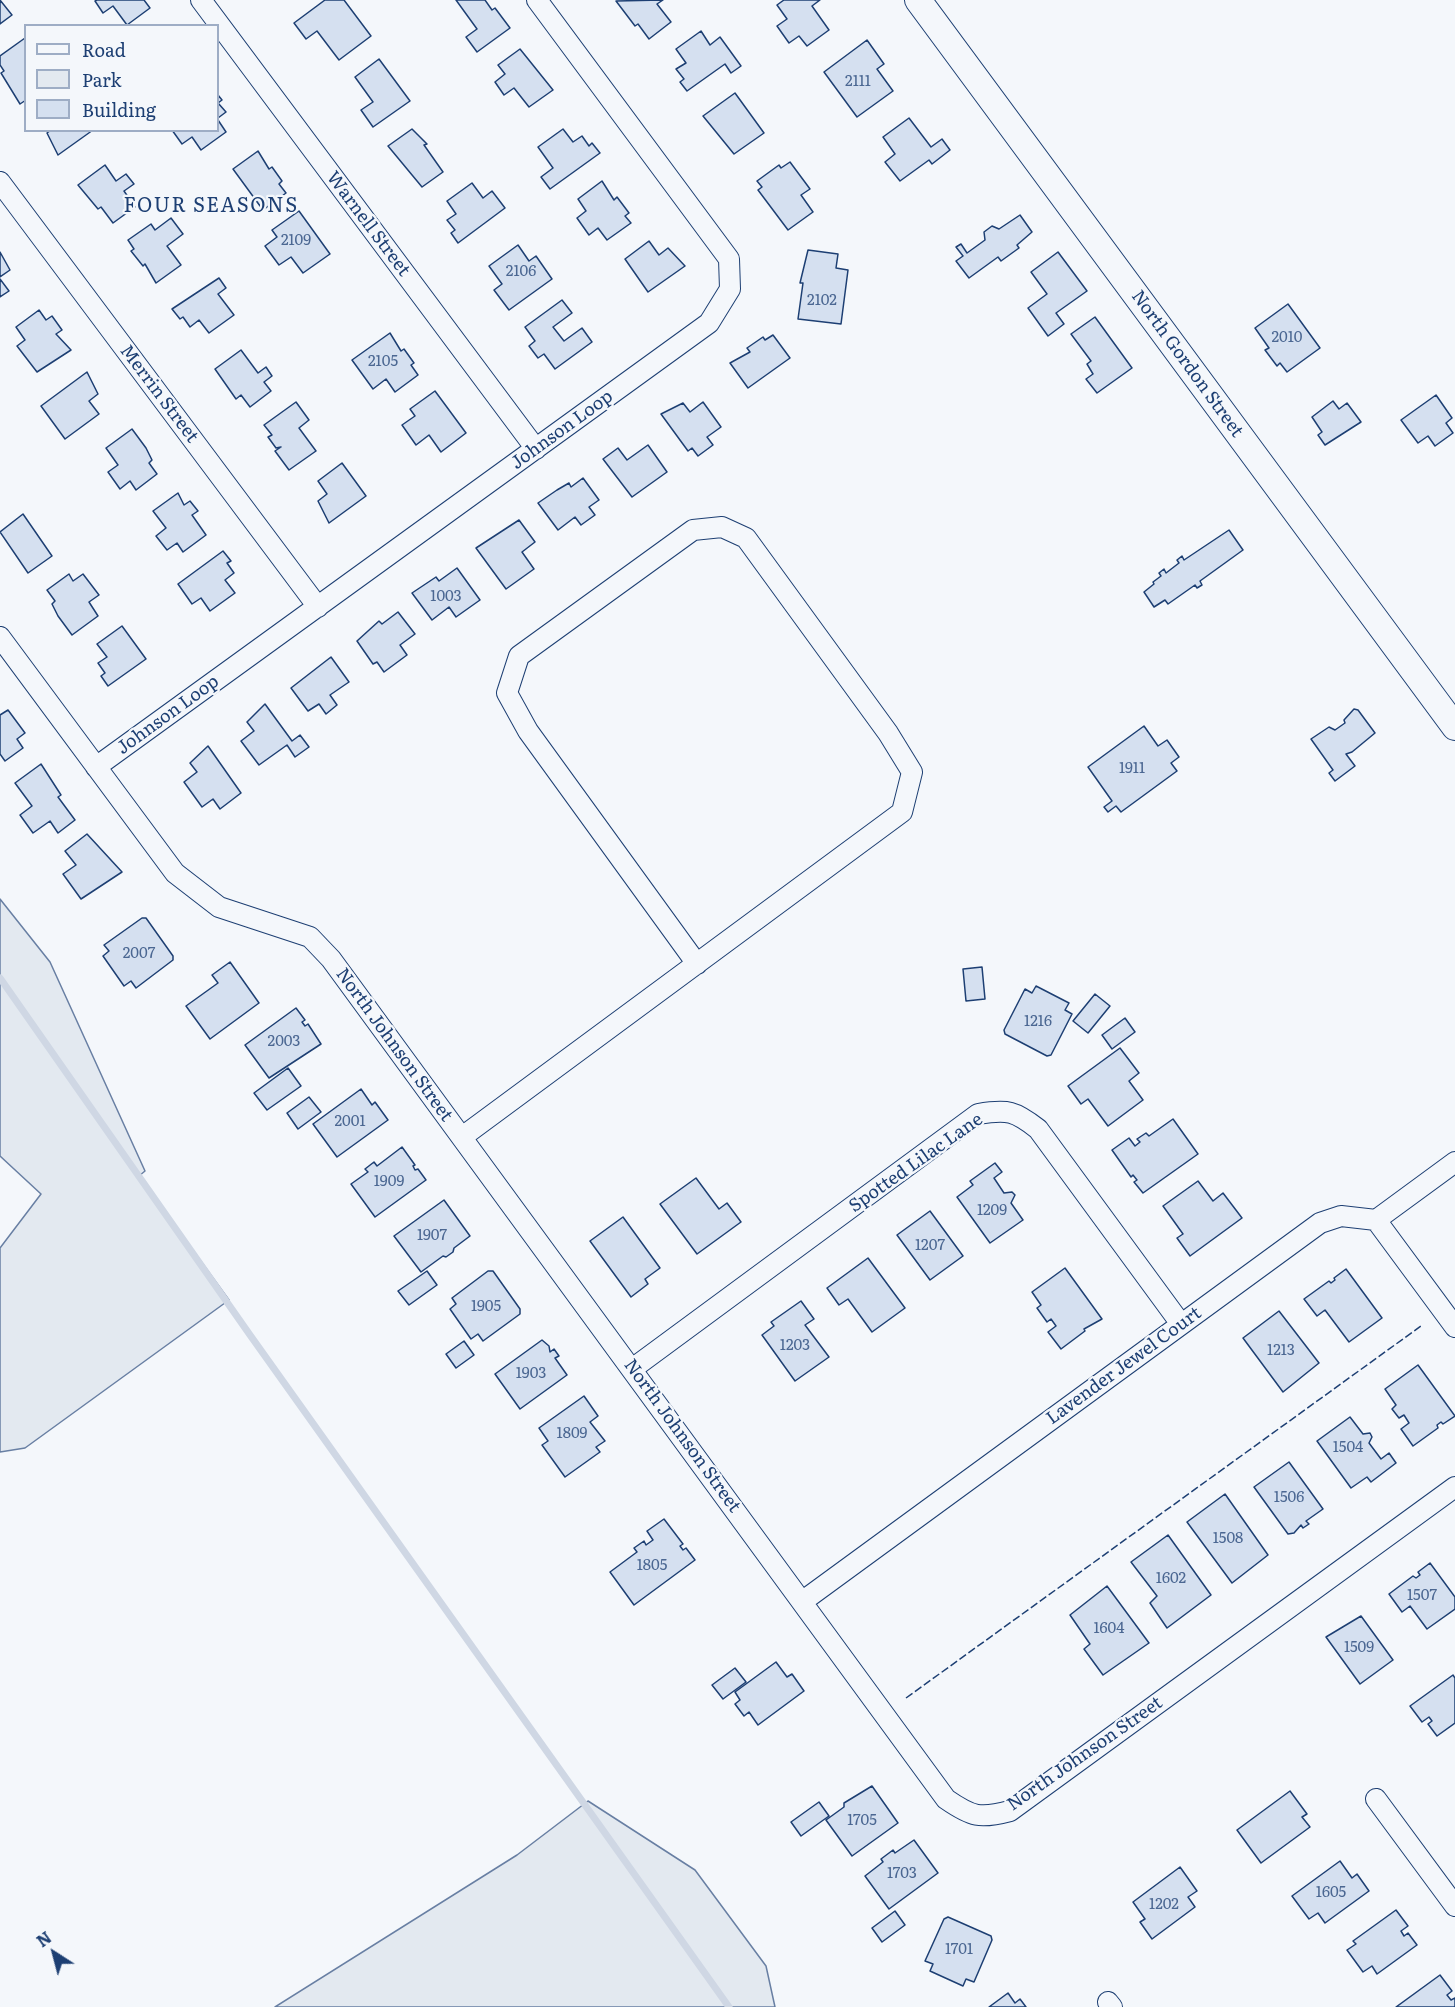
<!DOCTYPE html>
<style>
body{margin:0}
#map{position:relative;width:1455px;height:2007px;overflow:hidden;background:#f4f7fb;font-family:Literata,serif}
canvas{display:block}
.legend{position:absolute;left:24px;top:24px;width:195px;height:108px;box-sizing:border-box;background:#f4f7fb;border:2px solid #9eadc5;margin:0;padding:8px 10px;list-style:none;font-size:18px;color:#1d3f73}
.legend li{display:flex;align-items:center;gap:12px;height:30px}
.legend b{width:30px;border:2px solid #9eadc5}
.north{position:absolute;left:24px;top:1923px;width:60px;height:60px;-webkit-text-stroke:4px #f4f7fb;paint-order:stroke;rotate:324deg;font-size:16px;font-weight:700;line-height:24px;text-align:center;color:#1d3f73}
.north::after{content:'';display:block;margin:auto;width:21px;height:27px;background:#1d3f73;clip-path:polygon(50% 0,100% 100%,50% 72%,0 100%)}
</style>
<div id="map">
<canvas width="1455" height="2007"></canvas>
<ul class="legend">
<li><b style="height:8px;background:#f4f7fb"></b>Road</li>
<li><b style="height:16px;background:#e3e9f0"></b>Park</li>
<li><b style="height:16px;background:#d5e0f0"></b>Building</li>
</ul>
<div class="north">N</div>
</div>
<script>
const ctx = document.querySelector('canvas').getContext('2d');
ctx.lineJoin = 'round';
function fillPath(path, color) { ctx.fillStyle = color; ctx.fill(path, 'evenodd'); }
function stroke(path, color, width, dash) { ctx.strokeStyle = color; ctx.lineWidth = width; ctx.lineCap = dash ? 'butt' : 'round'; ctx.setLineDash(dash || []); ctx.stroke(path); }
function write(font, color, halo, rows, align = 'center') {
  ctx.font = font + ' Literata,serif'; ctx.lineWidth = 4.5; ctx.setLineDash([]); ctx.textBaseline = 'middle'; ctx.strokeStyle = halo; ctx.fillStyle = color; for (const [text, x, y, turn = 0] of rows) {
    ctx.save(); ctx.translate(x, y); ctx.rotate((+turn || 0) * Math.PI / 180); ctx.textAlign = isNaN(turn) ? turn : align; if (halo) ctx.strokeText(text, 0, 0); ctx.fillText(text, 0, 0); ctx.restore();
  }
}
const green = new Path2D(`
 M0 899 50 962 145 1171 139 1176 229 1300 25 1448 0 1452V1248L41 1194 0 1156Z
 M588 1801 695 1870 766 1966 775 2007H275L517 1855Z`);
fillPath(green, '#e3e9f0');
stroke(green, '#687fa3', 1.5);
stroke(new Path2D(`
 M0 978 250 1335 729 2007`), '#cfd7e4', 7);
const building = new Path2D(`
 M0 0 12 15 0 24Z
 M97 0H144L150 8 127 25 113 6 103 13 95 1Z
 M325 0H344L371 36 339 60 317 31 306 39 294 23Z
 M456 0H485L492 10 495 8 510 28 477 52 466 37 477 29Z
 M663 0 657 4 671 22 649 39 638 24 635 26 616 1Z
 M784 0H820L812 6 829 30 807 46 799 36 789 43 777 26 787 19 777 5Z
 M701 31 710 45 720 37 741 66 731 73 725 64 687 91 680 82 684 79 676 69 686 63 676 49Z
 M25 38 26 100 20 104 1 73 4 71 0 65V56Z
 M867 40 884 64 877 69 893 91 857 117 824 72Z
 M520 49 553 90 529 107 514 88 504 95 495 82 505 74 498 65Z
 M379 59 410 101 373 127 361 110 373 102 355 77Z
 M735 93 764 133 734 154 703 116Z
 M218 95 222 100 218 103 226 112 218 118Z
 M909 118 931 147 942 139 950 150 932 164 929 160 900 181 885 162 895 154 883 137Z
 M218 120 226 132 201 150 192 137 182 144 172 130H218Z
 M412 129 427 144 424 145 443 172 422 187 388 146Z
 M563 129 573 142 582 136 589 146 592 143 600 153 550 189 541 177 553 168 538 147Z
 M51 130H93L58 155 47 133Z
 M258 151 269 169 272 167 282 181 279 184 286 193 263 210 233 169Z
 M790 162 810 189 801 195 813 212 788 230 758 190 762 187 757 181 779 165 781 168Z
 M105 165 116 181 126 174 134 184 124 191 135 207 113 223 101 207 98 209 78 185Z
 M602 181 614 200 617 197 629 213 625 216 631 223 607 240 598 228 589 235 577 218 586 211 578 199Z
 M472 183 483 198 492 191 505 208 458 243 451 233 455 230 447 220 456 214 447 201Z
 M299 211 330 254 303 273 291 257 279 265 265 246 277 237 272 230Z
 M1020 215 1032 232 1017 245 1019 248 1001 261 998 257 969 278 956 261 963 256 956 247 961 244 967 253 985 240 984 232 992 226 999 229Z
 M171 218 183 234 167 246 181 265 156 283 145 264 143 266 131 251 134 249 128 240 151 224 155 230Z
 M649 241 659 255 668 248 685 266 648 292 625 259Z
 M518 245 529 261 536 256 552 279 509 310 494 290 502 284 489 266Z
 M808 250 838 254 836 268 848 270 841 324 798 319 803 283H800Z
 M0 252 10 270 0 277Z
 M1058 252 1087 291 1056 313 1064 324 1048 336 1028 308 1047 294 1031 272Z
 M219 278 226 288 218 294 234 315 209 333 199 320 190 327 183 317 180 319 172 309Z
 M0 279 9 291 0 297Z
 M562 300 572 313 553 327 564 341 582 328 592 342 555 369 544 354 538 358 529 346 535 341 525 327Z
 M1288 304 1320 348 1287 372 1280 363 1277 366 1265 350 1269 348 1255 328Z
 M39 310 46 320 52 316 62 330 56 334 71 350 37 372 17 346 25 340 16 327Z
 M1095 317 1132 368 1097 393 1086 379 1093 374 1087 364 1091 361 1071 334Z
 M390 333 401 351 404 349 414 363 411 365 418 375 395 392 386 379 373 389 352 360Z
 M773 335 790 358 748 388 730 363 750 352 747 348 763 337 765 340Z
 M241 350 258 373 266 367 272 376 264 382 271 391 250 407 241 395 236 399 215 369Z
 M87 372 98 394 89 401 99 414 65 439 41 406Z
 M435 391 466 433 441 452 429 435 416 445 402 425 415 416 410 409Z
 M1436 395 1452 418 1446 423 1453 433 1435 446 1428 436 1418 443 1401 420Z
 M1333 401 1339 409 1347 403 1361 422 1325 445 1318 435 1322 432 1312 417Z
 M296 402 309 420 299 428 316 451 289 470 275 451 281 447 276 448 268 437 272 435 264 425Z
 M703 402 721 427 707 437 713 445 698 456 692 448 688 451 661 414 683 403 690 412Z
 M132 429 146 448 152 460 149 463 157 474 136 490 130 481 120 489 108 472 118 465 106 448Z
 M648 445 667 472 632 497 603 459 618 448 627 460Z
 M342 463 366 496 329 523 318 501 327 494 318 481Z
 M583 478 599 500 589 507 595 515 581 525 575 517 558 530 538 503 557 490 569 483 571 487Z
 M178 493 184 505 190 501 198 511 192 515 206 535 183 552 177 543 167 550 156 536 166 528 153 511Z
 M23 514 52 556 28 573 0 532Z
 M519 520 535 542 522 552 534 569 506 589 476 548Z
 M1229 530 1243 550 1200 581 1202 585 1197 588 1195 585 1168 604 1165 600 1154 607 1144 592 1154 584 1153 582 1161 576 1159 573 1164 569 1166 573 1179 563 1177 560 1182 556 1184 560Z
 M223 551 231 561 227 563 234 573 225 580 235 593 210 611 201 598 192 604 178 584Z
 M457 568 480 600 456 617 449 607 432 620 412 593 436 577 439 581Z
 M69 574 73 581 83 574 99 595 89 602 98 616 72 635 58 616 52 604 55 601 47 590Z
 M398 612 415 634 400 645 407 655 384 672 377 662 373 664 357 641 379 621 382 624Z
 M122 626 146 659 108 686 101 676 105 673 98 663 107 657 97 644Z
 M331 657 349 682 330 695 337 705 326 714 319 704 308 711 291 688Z
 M265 704 292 741 300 735 309 747 295 757 287 745 259 765 241 741 254 731 247 722Z
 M1354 709 1358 710 1375 733 1352 752 1346 754 1355 766 1335 781 1329 773 1333 770 1311 739 1329 727 1335 730 1345 723 1344 720Z
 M8 710 25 733 17 739 23 748 5 761 0 754V715Z
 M1144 726 1158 746 1167 740 1179 757 1171 763 1177 771 1121 812 1116 806 1108 812 1104 807 1112 801 1088 767Z
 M208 746 241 793 220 809 213 799 202 807 184 782 197 772 190 763Z
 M41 764 61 795 58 797 75 820 58 833 50 821 33 833 20 815 32 806 15 783Z
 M87 834 122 872 81 899 63 874 76 865 65 851Z
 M142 918H146L173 956V960L136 988 131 981 124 986 103 956 109 951 104 945Z
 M230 962 259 1003 210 1039 186 1006 218 983 212 975Z
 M982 967 985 999 966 1001 963 969Z
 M1036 986 1069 1003 1065 1010 1072 1014 1051 1055 1047 1056 1005 1034 1004 1030 1025 989 1032 993Z
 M1095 994 1110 1006 1088 1033 1073 1021Z
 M296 1008 305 1020 302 1022 305 1026 308 1024 321 1044 269 1078 245 1045Z
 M1125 1018 1135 1032 1112 1049 1102 1035Z
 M1120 1048 1139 1073 1129 1081 1143 1100 1108 1126 1088 1099 1081 1104 1068 1086Z
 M288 1068 301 1086 267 1110 254 1093Z
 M361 1089 372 1105 375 1102 388 1120 337 1157 313 1124Z
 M309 1097 321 1112 298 1129 287 1113Z
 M1173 1119 1198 1154 1143 1193 1134 1182 1137 1180 1133 1175 1131 1177 1112 1150 1129 1138 1135 1146 1140 1142 1137 1139 1146 1133 1149 1136Z
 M402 1147 415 1165 413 1166 415 1170 418 1169 426 1180 375 1217 351 1184 368 1172 365 1169 374 1162 377 1166Z
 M995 1163 1002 1172 994 1178 1004 1193 1012 1192 1015 1195 1011 1203 1023 1220 990 1243 957 1197 973 1185 970 1181Z
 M696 1178 719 1209 727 1203 741 1222 697 1254 660 1204Z
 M1198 1181 1213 1201 1223 1193 1242 1218 1190 1256 1177 1238 1183 1234 1163 1206Z
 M444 1200 470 1236 454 1248 453 1252 446 1257 443 1256 421 1272 394 1236Z
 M930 1211 963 1256 930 1280 897 1235Z
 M623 1217 660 1268 645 1279 648 1284 631 1297 590 1241Z
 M868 1258 905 1308 872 1332 848 1299 839 1305 827 1288Z
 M1065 1268 1102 1319 1084 1329 1085 1331 1061 1349 1048 1332 1056 1326 1051 1319 1047 1322 1037 1308 1041 1305 1032 1292Z
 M1346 1269 1382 1318 1349 1342 1325 1310 1317 1316 1304 1299 1329 1281 1331 1283 1335 1280 1334 1278Z
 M427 1271 437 1285 409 1305 398 1291Z
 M488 1271H493L520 1309V1314L483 1341 478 1334 471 1339 450 1309 456 1304 452 1298Z
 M801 1301 814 1319 805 1325 829 1357 795 1381 762 1335 774 1326 771 1322Z
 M1279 1311 1319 1363 1283 1392 1243 1338Z
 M542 1340 549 1346 550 1352 554 1349 559 1356 555 1358 567 1375 520 1409 495 1374Z
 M464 1341 474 1355 456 1368 446 1354Z
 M1418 1365 1455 1416 1443 1424 1441 1422 1437 1425 1438 1428 1413 1446 1401 1429 1409 1423 1404 1415 1399 1418 1392 1409 1396 1405 1385 1389Z
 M584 1396 598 1416 590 1422 605 1441 596 1447 600 1452 565 1477 542 1445 548 1441 539 1428Z
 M1350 1417 1363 1434 1370 1433 1372 1437 1369 1443 1381 1459 1389 1453 1396 1463 1371 1482 1367 1477 1351 1488 1317 1441Z
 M1289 1462 1323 1509 1306 1521 1309 1524 1303 1528 1301 1525 1294 1533 1288 1534 1254 1487Z
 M1225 1494 1268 1555 1232 1583 1187 1522Z
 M664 1519 683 1544 680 1546 683 1550 686 1548 695 1560 634 1605 610 1572 637 1552 634 1548 644 1541 646 1545 653 1540 647 1531Z
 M1168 1535 1211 1595 1167 1628 1150 1603 1157 1596 1131 1562Z
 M1430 1563 1455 1597V1609L1427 1629 1410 1606 1402 1612 1389 1594 1413 1576 1416 1578 1420 1575 1418 1572Z
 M1107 1586 1149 1643 1103 1675 1084 1649 1090 1644 1070 1615Z
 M1361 1616 1393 1660 1360 1684 1326 1637Z
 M776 1662 787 1677 792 1674 804 1691 758 1725 749 1712 744 1716 735 1704 740 1700 735 1692Z
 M735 1668 746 1682 723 1699 712 1685Z
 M1453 1675 1455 1678V1723L1437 1736 1428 1724 1432 1721 1429 1717 1422 1722 1410 1706Z
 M872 1786 898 1823 852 1856 826 1820 844 1807V1803Z
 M1290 1791 1307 1814 1302 1817 1310 1827 1261 1863 1237 1830Z
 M819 1802 829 1816 801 1836 791 1822Z
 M914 1840 938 1873 889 1909 865 1876 883 1862 881 1859 893 1850 895 1853Z
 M1340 1861 1352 1878 1357 1874 1369 1891 1325 1923 1318 1913 1309 1919 1292 1896Z
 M1180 1867 1197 1891 1188 1897 1195 1907 1152 1939 1140 1922 1145 1919 1133 1902Z
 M1396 1910 1408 1926 1401 1931 1404 1936 1408 1933 1417 1945 1377 1974 1372 1966 1363 1972 1347 1950 1356 1944 1353 1941Z
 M895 1911 905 1925 882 1942 872 1928Z
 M948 1917 991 1936 992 1940 974 1982 966 1979 963 1986 930 1971 933 1964 925 1961 944 1919Z
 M1440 1975 1452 1991 1447 1995 1451 2000 1455 1998V2007H1396Z
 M1008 1993 1015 2003 1020 1999 1026 2007H989Z`);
fillPath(building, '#d5e0f0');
stroke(building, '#1d3f73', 1.5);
const minor = new Path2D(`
 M201 0 536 449
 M0 182 318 607
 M0 637 175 873 219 907 310 937 331 959 946 1799C972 1817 980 1819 1010 1811L1455 1487
 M96 767 709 323 730 289 729 259 537 0
 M462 1137 902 812 912 772 888 733 746 538 722 527 693 530 519 656 507 693 528 731 697 964
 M1376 1220 1455 1327
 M632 1369 978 1114C1008 1109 1015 1111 1038 1129L1181 1324
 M803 1601 1320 1223 1341 1216 1376 1220 1455 1162
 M1376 1799 1455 1906
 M1108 2002 1112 2007`);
const tertiary = new Path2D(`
 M918 0 1455 727`);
stroke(minor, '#1d3f73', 22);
stroke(tertiary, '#1d3f73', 28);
stroke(minor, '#f4f7fb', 20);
stroke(tertiary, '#f4f7fb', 26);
stroke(new Path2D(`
 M906 1698 1421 1326`), '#1d3f73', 1.5, [8, 3]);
write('15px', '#4b6792', null, [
 ["2111",858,82],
 ["2109",296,241],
 ["2106",521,272],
 ["2102",822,301],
 ["2010",1287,338],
 ["2105",383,362],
 ["1003",446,597],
 ["1911",1132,769],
 ["2007",139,954],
 ["1216",1038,1022],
 ["2003",284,1042],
 ["2001",350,1122],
 ["1909",389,1182],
 ["1209",992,1211],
 ["1907",432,1236],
 ["1207",930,1246],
 ["1905",486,1307],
 ["1203",795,1346],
 ["1213",1281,1351],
 ["1903",531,1374],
 ["1809",572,1434],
 ["1504",1348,1448],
 ["1506",1289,1498],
 ["1508",1228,1539],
 ["1805",652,1566],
 ["1602",1171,1579],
 ["1507",1422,1596],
 ["1604",1109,1629],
 ["1509",1359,1648],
 ["1705",862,1821],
 ["1703",902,1874],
 ["1605",1331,1893],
 ["1202",1164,1905],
 ["1701",959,1950]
]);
write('18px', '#1d3f73', '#f4f7fb', [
 ["Warnell Street",368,224,53],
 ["North Gordon Street",1187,364,54],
 ["Merrin Street",159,394,53],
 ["Johnson Loop",562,430,-36],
 ["Johnson Loop",168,715,-36],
 ["North Johnson Street",394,1045,54],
 ["Spotted Lilac Lane",916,1163,-35],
 ["Lavender Jewel Court",1124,1366,-36],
 ["North Johnson Street",682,1436,54],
 ["North Johnson Street",1085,1754,-35]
]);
ctx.letterSpacing = '1.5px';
write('20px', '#1d3f73', '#f4f7fb', [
 ["FOUR SEASONS",211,206]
]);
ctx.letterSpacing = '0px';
</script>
